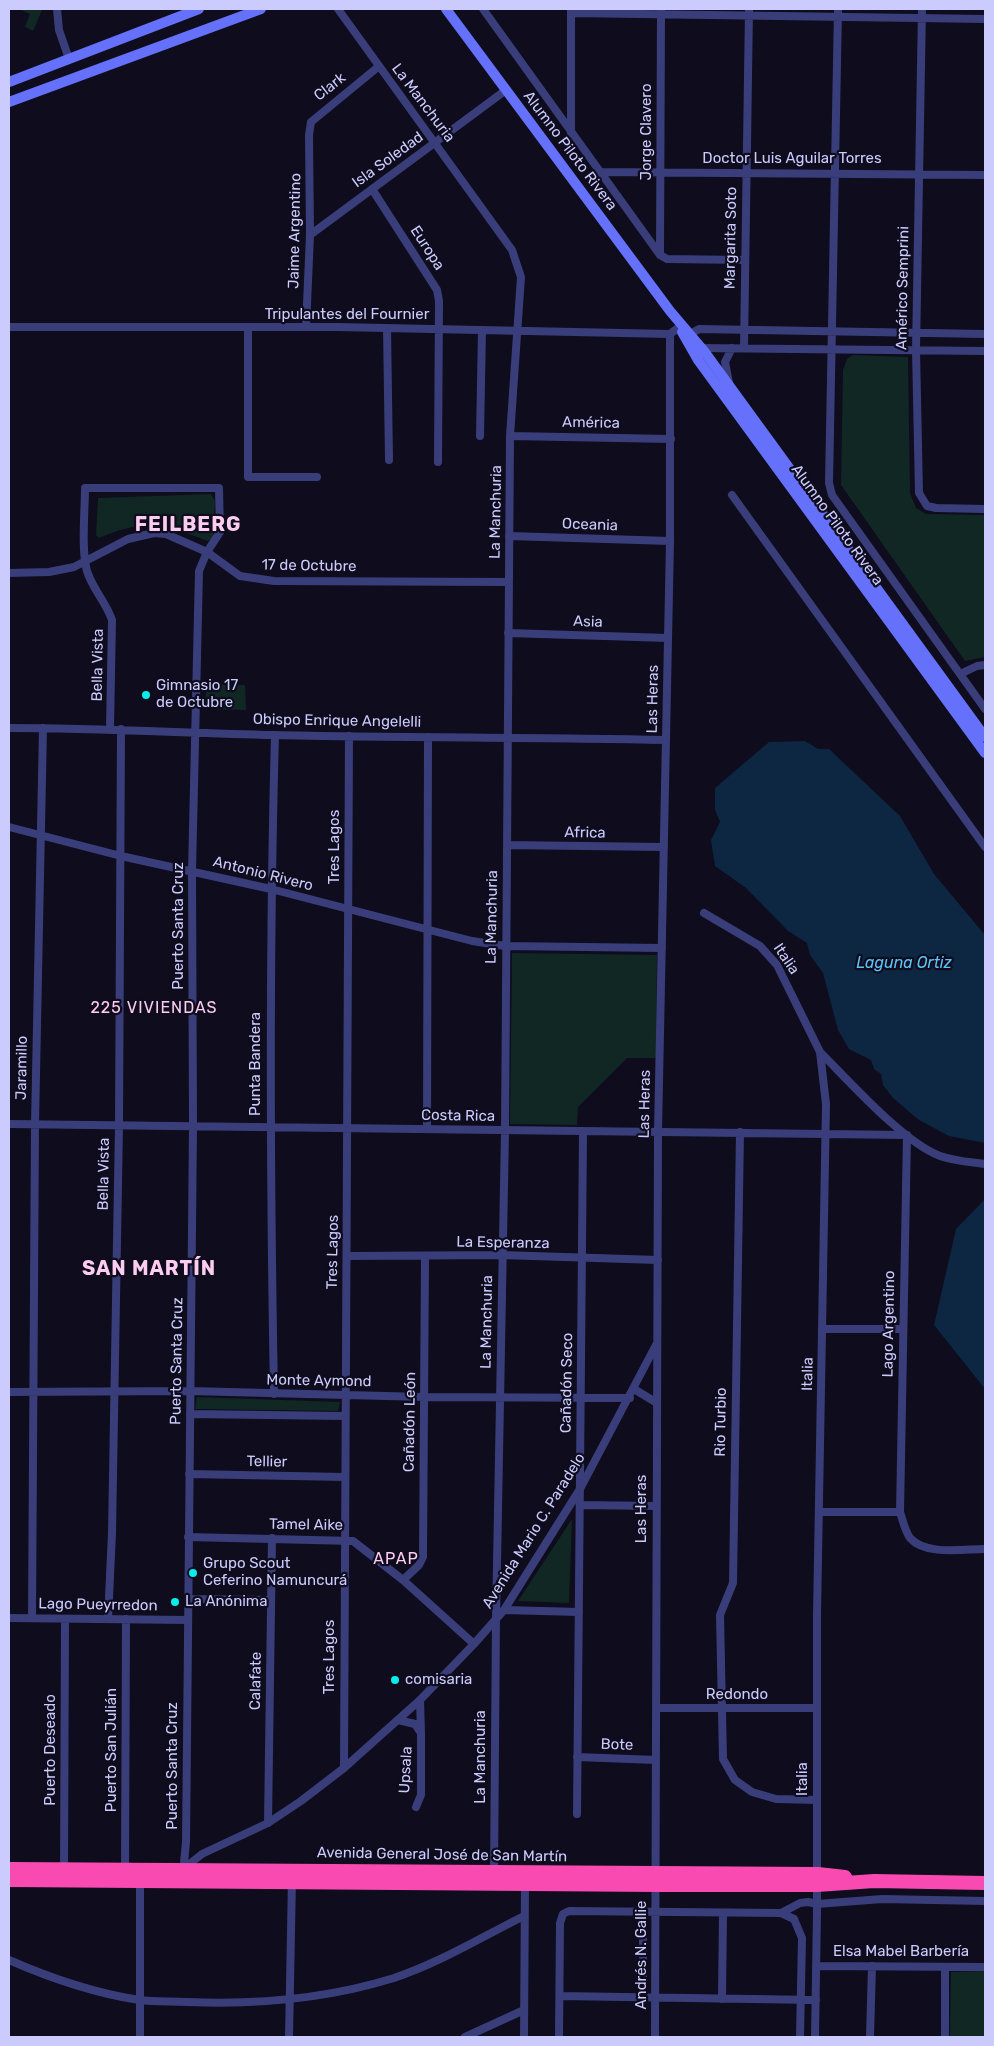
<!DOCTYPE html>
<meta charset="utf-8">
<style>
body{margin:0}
#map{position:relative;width:994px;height:2046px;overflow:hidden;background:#0e0c1d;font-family:Rubik,sans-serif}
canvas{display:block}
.frame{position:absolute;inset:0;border:10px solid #cbcbfd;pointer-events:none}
</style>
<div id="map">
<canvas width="994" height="2046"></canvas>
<div class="frame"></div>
</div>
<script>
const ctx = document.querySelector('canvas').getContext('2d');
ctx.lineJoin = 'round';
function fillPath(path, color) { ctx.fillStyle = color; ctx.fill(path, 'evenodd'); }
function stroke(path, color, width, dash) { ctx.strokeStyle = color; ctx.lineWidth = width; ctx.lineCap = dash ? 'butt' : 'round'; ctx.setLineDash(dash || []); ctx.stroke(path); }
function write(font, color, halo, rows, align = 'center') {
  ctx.font = font + ' Rubik,sans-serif'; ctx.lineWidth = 4.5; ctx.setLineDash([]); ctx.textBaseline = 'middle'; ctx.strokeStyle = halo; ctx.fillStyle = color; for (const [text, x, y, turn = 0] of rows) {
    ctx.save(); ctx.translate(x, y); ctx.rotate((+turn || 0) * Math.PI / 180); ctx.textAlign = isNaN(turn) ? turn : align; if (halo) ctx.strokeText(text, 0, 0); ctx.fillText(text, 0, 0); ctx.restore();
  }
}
fillPath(new Path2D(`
 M19 9 42 10 33 31 25 27 30 14Z
 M853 355 908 357 910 493 916 508 926 514 985 515V657L965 661 841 485 843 370 847 359Z
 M211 494 215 501 213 538 207 541C164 524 143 519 99 538L96 535 98 498Z
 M206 684 245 685 246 710 206 709Z
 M512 953 657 955 656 1058H627L578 1107 577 1125 510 1124Z
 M197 1397 340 1402 338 1411 195 1409Z
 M572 1519 569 1603 518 1601Z
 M985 1971V2037H950L951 1972Z`), '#102724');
fillPath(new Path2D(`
 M805 741 818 749H829L900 816 934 874 985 935V1143L949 1136 919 1120 893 1098 883 1085 881 1074 874 1069 871 1060 849 1049 838 1030 823 973 810 955 807 943 788 931 746 888 715 866 711 840 720 822 715 810V788L769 742Z
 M985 1199V1389L934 1325 956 1229Z`), '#0d2641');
stroke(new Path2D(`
 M57 9 59 30 69 59
 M338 9 512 250 521 277 510 436 505 1131 496 1618 494 1876
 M483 9 660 255 667 259 744 260
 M838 9 829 483 832 495 985 709
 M922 9 916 350 919 493 927 506 936 508 985 509
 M571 13 985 19
 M571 133V9
 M599 172 985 175
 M372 189 437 290 439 301 438 462
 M310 235 506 90
 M660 255 661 9
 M9 327H337L670 334 682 325
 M306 327 310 235 309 135 311 122 378 67
 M248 328V477H317
 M387 328 389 460
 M687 336 699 329 985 334
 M699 348 985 351
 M744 348 749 9
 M729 383 725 362 732 348
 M480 436 482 330
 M510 436 671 439
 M732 495 985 847
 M509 536 670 541
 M9 573 49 572 74 567 128 539 154 533 166 534 207 552 240 576 274 581 509 582
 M508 633 668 638
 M960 674 977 666 985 665
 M9 728C97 728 185 733 273 735 404 738 535 737 666 740
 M110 729 112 620C106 602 92 588 87 571 81 550 85 510 85 488H219L220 532 207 552 199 571 192 871 193 1126 186 1842 183 1873
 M9 827 121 856 271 889 472 941 505 946 662 948
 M507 845 664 847
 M704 913 760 946 777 965 820 1052 826 1104 817 1615V1913L815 2037
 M820 1052C849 1081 903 1142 940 1156 954 1161 970 1162 985 1164
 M9 1124 907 1135
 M427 1129 428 737
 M740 1132 733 1583 720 1615 723 1759 735 1780 752 1792 776 1799 817 1800
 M347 1256 501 1255 658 1260
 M822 1329H902
 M634 1389 657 1403
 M9 1392 190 1391 425 1397 630 1398
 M274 1394C270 1174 269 954 275 735
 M190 1414 344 1416
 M189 1474 344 1477
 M580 1505 656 1506
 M819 1512H900C903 1521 905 1531 910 1538 926 1556 964 1549 985 1549
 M900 1512 907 1135
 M188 1537 353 1541 403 1580 474 1644
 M403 1580 419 1565 423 1557 425 1256
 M188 1599 271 1600
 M504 1610 579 1612
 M9 1618 187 1620
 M32 1618 35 1124 43 728
 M108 1619 112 1533 119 1125 121 729
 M420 1700 421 1733
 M656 1708H817
 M398 1720 415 1724 421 1733V1795L416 1807
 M577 1757 656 1760
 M344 1768 349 736
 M577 1814 583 1132
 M268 1823 272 1538
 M182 1870 202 1854 268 1823 301 1801 344 1768 420 1700 474 1644 504 1610 580 1489 657 1343
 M64 1872 65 1619
 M125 1872 126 1619
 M781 1913 794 1919 802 1938 800 2037
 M9 1960C50 1978 94 1993 139 2000 155 2002 172 2001 188 2002 259 2005 326 1999 394 1978 439 1963 482 1937 524 1916
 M816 1966 985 1967
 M560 1996 816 2000
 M643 1998V1912
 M722 1999 723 1913
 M140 2037V1882
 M289 2037 292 1879
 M465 2037 524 2010
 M524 2037 525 1882
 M559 2037 560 1923 563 1914 569 1911 781 1913 800 1903 808 1902 817 1904 882 1899 985 1901
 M655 2037 658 1131 670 541V334
 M870 2037 872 1966
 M945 2037V1967`), '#393e7b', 8);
stroke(new Path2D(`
 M446 9 670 311 704 351 985 737
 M9 82 199 9
 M9 102 261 9
 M682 332 698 360 985 753`), '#6571fa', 10);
stroke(new Path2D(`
 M9 1869 818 1874 845 1877
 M9 1880 656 1885H817L874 1881 985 1883`), '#f94ab1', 14);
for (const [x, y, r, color] of [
 [146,695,5,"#08ecea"],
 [193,1573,5,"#08ecea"],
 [175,1602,5,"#08ecea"],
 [395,1680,5,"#08ecea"]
]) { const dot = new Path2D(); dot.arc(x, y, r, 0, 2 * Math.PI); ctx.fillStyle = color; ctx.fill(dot); stroke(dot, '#0e0c1d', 2); }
write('15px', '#cbcbfd', '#0e0c1d', [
 ["Clark",330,87,-38],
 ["La Manchuria",423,103,53],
 ["Jorge Clavero",647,132,-90],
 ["Alumno Piloto Rivera",570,151,53],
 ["Doctor Luis Aguilar Torres",792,159],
 ["Isla Soledad",388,160,-36],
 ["Jaime Argentino",295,231,-89],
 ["Margarita Soto",731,238,-89],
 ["Europa",427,248,57],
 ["Américo Semprini",903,288,-89],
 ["Tripulantes del Fournier",347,315],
 ["América",591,423,1],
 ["La Manchuria",496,512,-89],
 ["Oceania",590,525,2],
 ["Alumno Piloto Rivera",837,525,54],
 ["17 de Octubre",309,566,1],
 ["Asia",588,622,2],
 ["Bella Vista",98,665,-89],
 ["Las Heras",653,699,-89],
 ["Obispo Enrique Angelelli",337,721,1],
 ["Africa",585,833,1],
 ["Tres Lagos",335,847,-90],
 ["Antonio Rivero",263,874,14],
 ["La Manchuria",492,917,-89],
 ["Puerto Santa Cruz",179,926,-90],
 ["Italia",786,959,56],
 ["Punta Bandera",256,1064,-90],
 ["Jaramillo",22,1068,-89],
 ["Las Heras",645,1104,-89],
 ["Costa Rica",458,1116,1],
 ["Bella Vista",104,1174,-89],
 ["La Esperanza",503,1243,1],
 ["Tres Lagos",333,1252,-89],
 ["La Manchuria",487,1322,-89],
 ["Lago Argentino",889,1324,-89],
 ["Puerto Santa Cruz",177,1361,-89],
 ["Italia",808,1374,-89],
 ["Monte Aymond",319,1381,1],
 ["Cañadón Seco",567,1383,-89],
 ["Cañadón León",410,1422,-89],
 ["Rio Turbio",721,1422,-89],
 ["Tellier",267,1462,1],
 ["Las Heras",642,1509,-90],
 ["Tamel Aike",306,1525,1],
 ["Avenida Mario C. Paradelo",534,1531,-58],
 ["Lago Pueyrredon",98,1605,1],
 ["Tres Lagos",330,1657,-90],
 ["Calafate",256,1681,-89],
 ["Redondo",737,1695],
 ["Bote",617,1745,2],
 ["Puerto Deseado",51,1750,-90],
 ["Puerto San Julián",112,1750,-90],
 ["La Manchuria",481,1757,-90],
 ["Puerto Santa Cruz",173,1766,-90],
 ["Upsala",406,1770,-87],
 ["Italia",803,1779,-90],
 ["Avenida General José de San Martín",442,1855,1],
 ["Elsa Mabel Barbería",901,1952],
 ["Andrés N. Gallie",642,1955,-90]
]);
write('15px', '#cbcbfd', '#0e0c1d', [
 ["Gimnasio 17",156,686],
 ["de Octubre",156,703],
 ["Grupo Scout",203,1564],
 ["Ceferino Namuncurá",203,1581],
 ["La Anónima",185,1602],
 ["comisaria",405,1680]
], 'left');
write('italic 16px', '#5cc2fa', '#0e0c1d', [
 ["Laguna Ortiz",904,963]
]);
ctx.letterSpacing = '1px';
write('16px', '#fdcdf1', '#0e0c1d', [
 ["225 VIVIENDAS",154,1008],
 ["APAP",396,1559]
]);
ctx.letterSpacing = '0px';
ctx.letterSpacing = '1px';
write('bold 20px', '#fdcdf1', '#0e0c1d', [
 ["FEILBERG",188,525],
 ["SAN MARTÍN",149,1269]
]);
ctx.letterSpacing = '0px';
</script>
